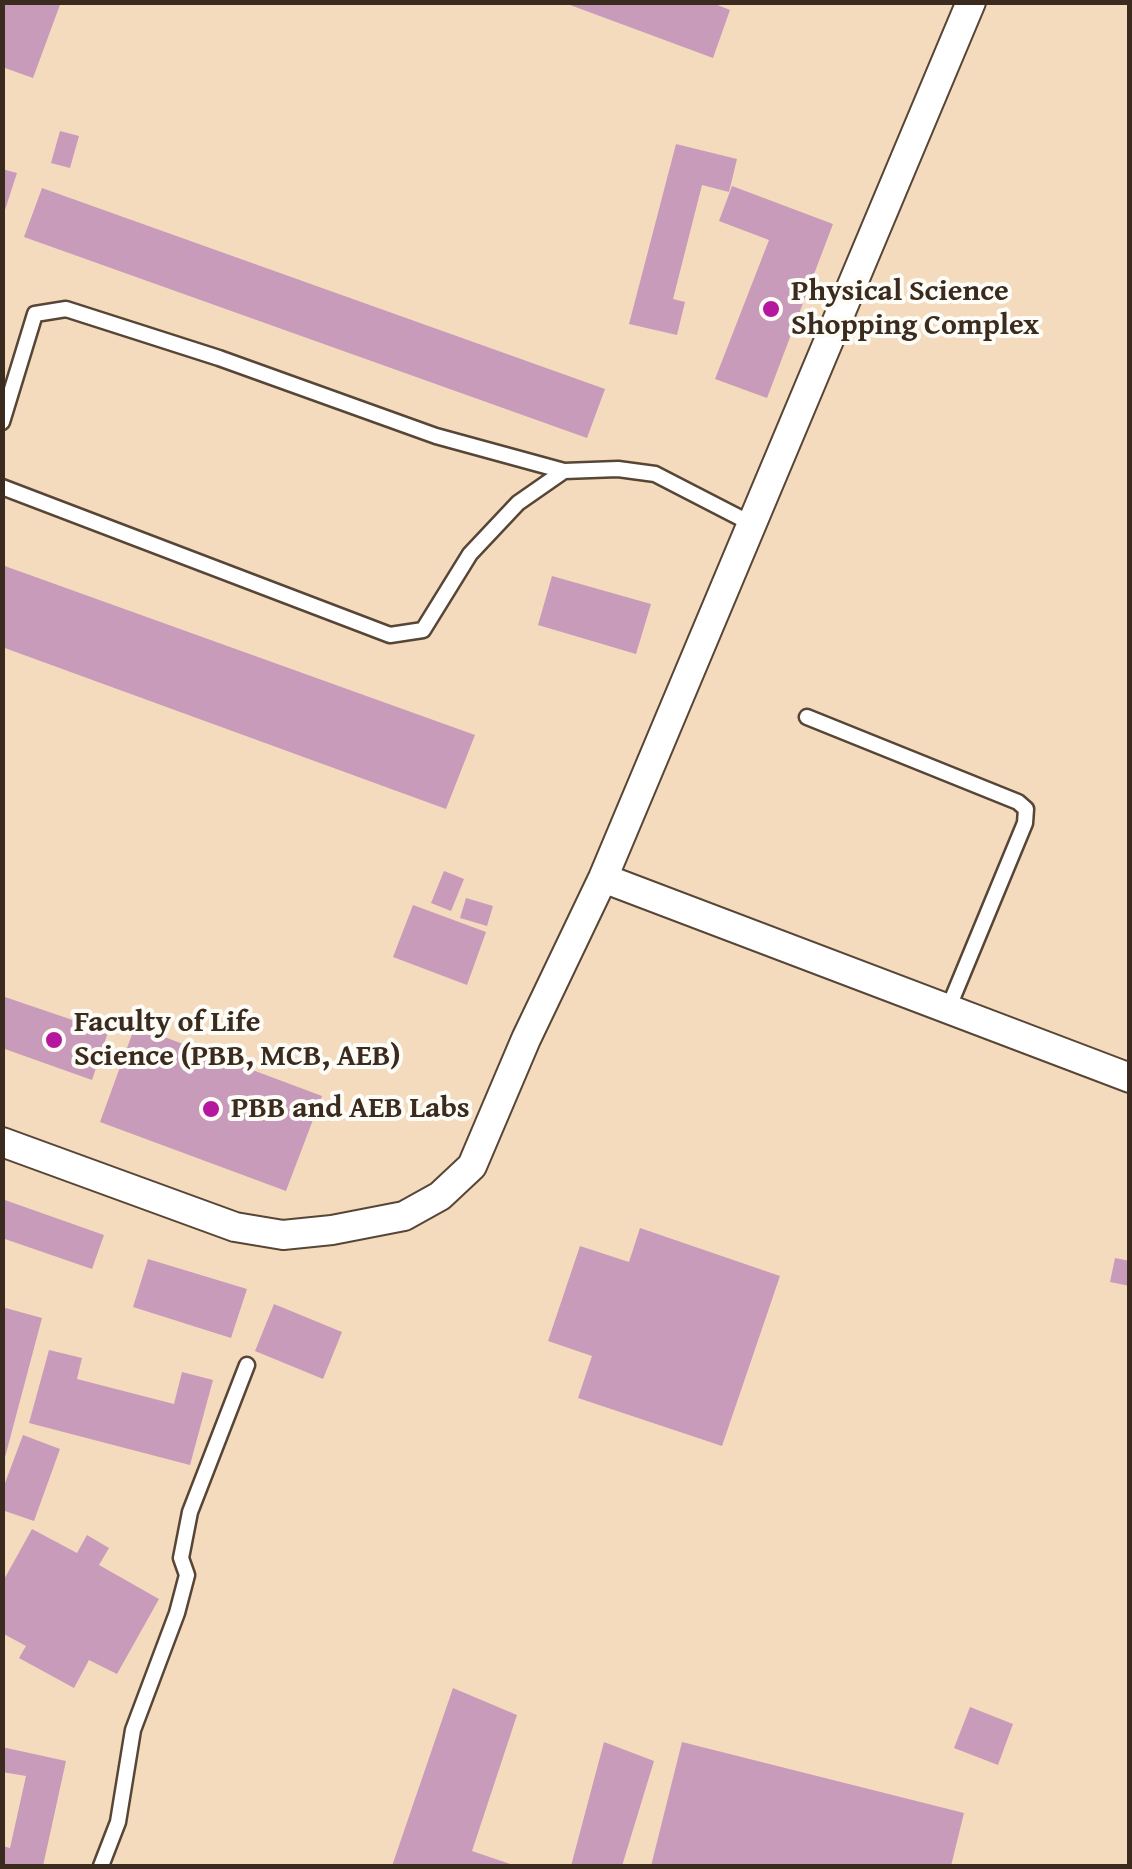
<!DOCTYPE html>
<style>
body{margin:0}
#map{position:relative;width:1132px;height:1869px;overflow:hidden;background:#f4dbbe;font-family:"Gentium Book Plus",serif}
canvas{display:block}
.frame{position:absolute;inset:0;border:5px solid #3b2a1e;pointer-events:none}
</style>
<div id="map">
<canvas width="1132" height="1869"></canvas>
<div class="frame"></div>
</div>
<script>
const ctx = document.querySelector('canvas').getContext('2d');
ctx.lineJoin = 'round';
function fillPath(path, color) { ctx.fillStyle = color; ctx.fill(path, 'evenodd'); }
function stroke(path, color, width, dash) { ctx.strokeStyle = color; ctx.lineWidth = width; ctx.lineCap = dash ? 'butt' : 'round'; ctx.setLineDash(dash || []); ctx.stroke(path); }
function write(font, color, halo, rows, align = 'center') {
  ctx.font = font + ' "Gentium Book Plus",serif'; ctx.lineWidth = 8; ctx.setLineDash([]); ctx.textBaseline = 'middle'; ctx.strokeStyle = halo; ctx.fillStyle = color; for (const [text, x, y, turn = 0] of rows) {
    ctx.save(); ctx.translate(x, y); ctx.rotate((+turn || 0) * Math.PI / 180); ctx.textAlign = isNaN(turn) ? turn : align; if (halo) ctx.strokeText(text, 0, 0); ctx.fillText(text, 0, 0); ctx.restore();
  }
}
fillPath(new Path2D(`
 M2 2H61L33 78 2 67Z
 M562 2H710L730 10 713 58Z
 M60 131 79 136 70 168 51 163Z
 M676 144 737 159 729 192 702 185 673 299 685 302 677 335 629 324Z
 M2 169 17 173 3 216H2Z
 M732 186 833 224 767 398 715 379 769 240 719 221Z
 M42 188 605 389 587 438 24 237Z
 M2 565 475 735 446 809 2 647Z
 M552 576 651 604 636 654 538 625Z
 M444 871 464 879 451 911 431 903Z
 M466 898 493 906 487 926 460 918Z
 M413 905 486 932 467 985 393 957Z
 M2 996 108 1032 92 1080 2 1048Z
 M135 1026 322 1096 286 1191 100 1122Z
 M2 1199 104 1235 92 1269 2 1238Z
 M640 1228 780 1276 722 1446 578 1398 592 1356 548 1341 580 1246 629 1262Z
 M1115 1258 1130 1261V1286L1110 1282Z
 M148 1259 247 1289 231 1338 133 1307Z
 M274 1304 342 1332 323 1379 255 1351Z
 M2 1307 42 1318 4 1461H2Z
 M49 1350 82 1358 77 1379 174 1404 182 1372 213 1380 190 1465 29 1423Z
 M23 1435 60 1449 34 1521 2 1510V1491Z
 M32 1529 77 1553 87 1535 109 1548 99 1565 159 1599 117 1674 89 1660 74 1688 19 1658 26 1646 2 1633V1583Z
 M453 1688 517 1715 472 1851 516 1866H392Z
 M970 1707 1013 1724 998 1765 954 1748Z
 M604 1742 654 1761 622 1866H571Z
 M682 1742 964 1813 951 1866H651Z
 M2 1747 66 1761 43 1866H2V1846L10 1848 26 1776 2 1772Z`), '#c89bbb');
const service = new Path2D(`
 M2 422 35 314 66 309 219 358 436 436 564 471 618 469 655 474 752 524
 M2 487 390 635 423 630 470 554 518 503 564 471
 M807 717 1018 802 1026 809 1025 823 948 1009
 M101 1866 118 1822 133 1730 177 1613 187 1575 181 1558 190 1512 247 1365`);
const minor = new Path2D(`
 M603 878 1130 1078
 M2 1142 235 1227 283 1235 332 1230 404 1216 440 1196 472 1166 526 1039 603 878 971 2`);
stroke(service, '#574536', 19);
stroke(minor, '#574536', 32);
stroke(service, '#fff', 14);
stroke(minor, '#fff', 28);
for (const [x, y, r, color] of [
 [771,309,10,"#b5179e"],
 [54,1040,10,"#b5179e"],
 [211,1109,10,"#b5179e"]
]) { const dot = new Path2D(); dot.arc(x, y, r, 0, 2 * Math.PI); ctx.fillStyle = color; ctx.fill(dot); stroke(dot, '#fdfcf7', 4); }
write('bold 30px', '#3b2a1e', '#fdfcf7', [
 ["Physical Science",791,292],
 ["Shopping Complex",791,326],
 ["Faculty of Life",74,1023],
 ["Science (PBB, MCB, AEB)",74,1057],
 ["PBB and AEB Labs",231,1109]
], 'left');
</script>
